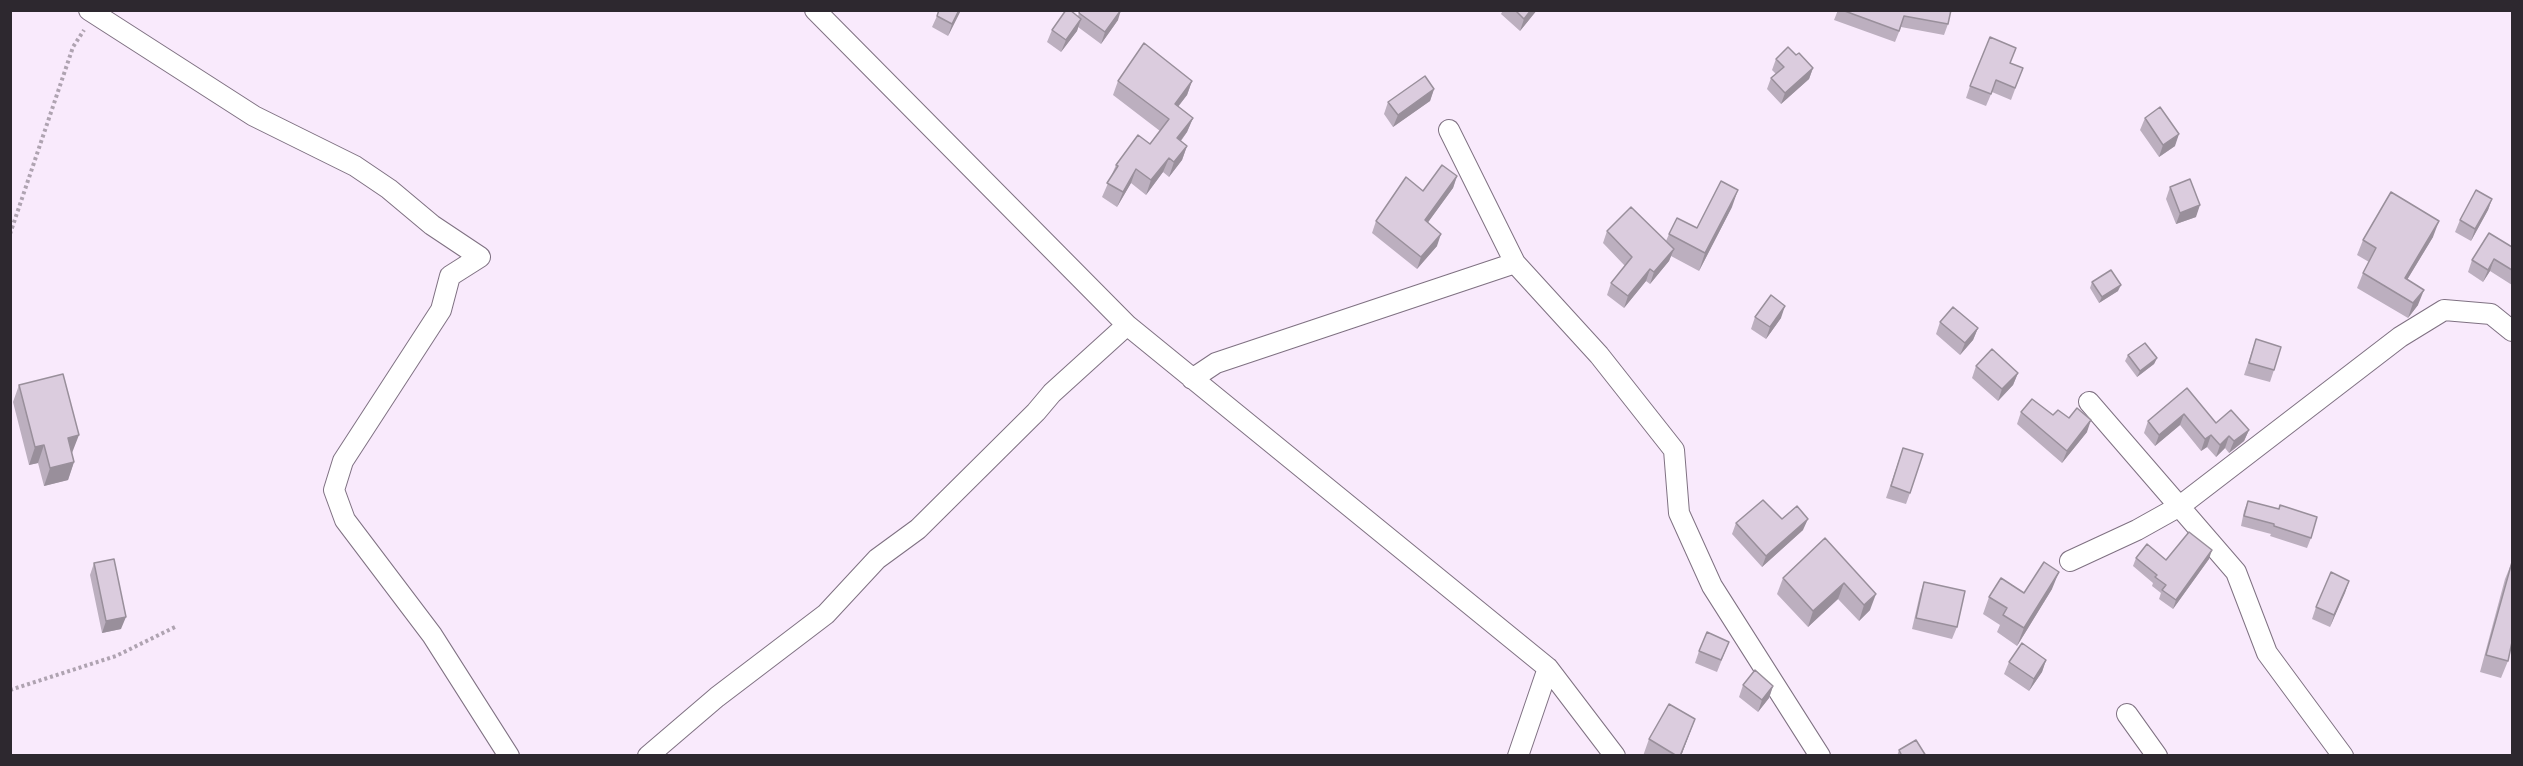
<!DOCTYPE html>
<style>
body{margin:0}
#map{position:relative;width:2523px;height:766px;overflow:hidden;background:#f9eafc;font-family:"Roboto Serif",serif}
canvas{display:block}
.frame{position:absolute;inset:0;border:12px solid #2d282f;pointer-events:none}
</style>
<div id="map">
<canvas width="2523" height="766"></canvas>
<div class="frame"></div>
</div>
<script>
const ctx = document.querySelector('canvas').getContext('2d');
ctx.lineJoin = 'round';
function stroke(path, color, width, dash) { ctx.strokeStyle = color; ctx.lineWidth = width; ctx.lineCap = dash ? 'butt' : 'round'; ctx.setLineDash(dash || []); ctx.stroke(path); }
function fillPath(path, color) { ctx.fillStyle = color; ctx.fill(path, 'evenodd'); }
const minor = new Path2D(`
 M89 10 254 116 355 166 389 189 432 225 480 257 450 276 441 310 343 461 334 490 345 520 432 635 509 756
 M815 10 1127 325 1548 668 1615 756
 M1449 130 1515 263
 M1192 379 1216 363 1515 263 1599 355 1674 450 1679 513 1712 586 1820 756
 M2089 402 2236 572 2267 653 2343 756
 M2070 561 2137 530 2180 506 2400 337 2444 310 2491 314 2512 331
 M2127 714 2157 756
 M648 756 717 697 826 614 877 559 918 529 1036 412 1052 393 1127 325
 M1518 756 1548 668`);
stroke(minor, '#7f7182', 22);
stroke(new Path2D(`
 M10 234 73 47 84 30
 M10 690 116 656 175 627`), '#afa3b1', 4, [3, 3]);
stroke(minor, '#fff', 20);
fillPath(new Path2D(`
 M961 10 948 36 932 27 937 16Z
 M1503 10H1537L1520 31 1501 14Z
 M1838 10H1951L1948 24 1944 35 1901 27 1895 42 1834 20Z
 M1079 13 1118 20 1101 44 1078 27 1077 31 1061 52 1047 42 1052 30 1078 16Z
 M1796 55 1813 68 1809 79 1781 104 1767 89 1771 78 1776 74 1772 70 1776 59Z
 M2010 63 2023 68 2011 100 1992 92 1986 106 1966 98 1970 86Z
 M1118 81H1192L1187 95 1178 107 1193 118 1187 132 1181 141 1187 146 1182 160 1169 177 1163 172 1146 195 1131 183 1117 207 1102 197 1116 165 1150 144 1160 131 1113 95Z
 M1434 89 1430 101 1393 127 1384 114 1388 102Z
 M2145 118 2175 146 2159 157 2140 130Z
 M1457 176 1453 188 1428 222 1437 246 1417 269 1372 233 1376 221 1423 191Z
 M2170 187 2196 217 2176 224 2166 199Z
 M2492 199 2488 210 2471 241 2455 232 2460 220Z
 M1732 207 1699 271 1671 256 1669 261 1650 284 1646 281 1624 308 1607 295 1611 283 1625 266 1603 243 1607 231 1666 241 1669 234 1697 228Z
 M2433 237 2407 280 2418 305 2408 318 2357 288 2363 273 2369 262 2357 255 2363 240Z
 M2512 247V285L2490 271 2483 282 2468 272 2472 260Z
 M2092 282 2118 291 2099 303 2090 288Z
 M1755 317 1781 318 1766 339 1751 329Z
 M1940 322 1978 328 1973 340 1960 355 1936 334Z
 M2256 339 2274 370 2270 382 2244 375Z
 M2128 355 2157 358 2154 364 2137 377 2125 361Z
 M1976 366 2018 373 2013 385 1998 401 1972 378Z
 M19 385 72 453 74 462 68 480 44 486 38 463 29 465 13 402Z
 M2187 388 2216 423 2249 430 2244 441 2229 453 2225 448 2216 457 2207 447 2201 451 2180 425 2155 446 2144 433 2148 421Z
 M2021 412 2053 415 2087 432 2062 463 2017 424Z
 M1903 448 1910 493 1906 504 1886 498Z
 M2248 501 2311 538 2307 548 2270 536 2271 534 2241 526 2244 511Z
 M1782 519 1803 530 1762 567 1732 534 1736 523Z
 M1825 538 1870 610 1859 621 1838 599 1808 627 1777 594 1783 578Z
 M2136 558 2166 560 2209 559 2173 609 2159 599 2161 593 2152 586 2153 583 2133 566Z
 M2512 562 2508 661 2501 678 2480 672 2505 579Z
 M94 563 121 629 102 633 90 575Z
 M2349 581 2330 627 2312 619 2316 607Z
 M1924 582 1957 627 1952 639 1912 629 1920 594Z
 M2052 589 2017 646 1997 632 2000 625 1983 614 1989 597Z
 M1729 642 1717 672 1695 663 1699 651Z
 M2046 660 2042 672 2029 691 2004 674 2009 662Z
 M1743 685 1773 686 1769 698 1758 712 1739 697Z
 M1695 719 1681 756H1643L1649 739Z
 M1899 750 1926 756H1897Z`), '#bcafbf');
fillPath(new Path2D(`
 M959 10H961L948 36 952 24Z
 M1121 10 1118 20 1101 44 1105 32Z
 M1531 10H1537L1520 31 1524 19Z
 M1081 19 1077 31 1061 52 1066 40Z
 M1813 68 1809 79 1781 104 1785 93Z
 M1192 81 1187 95 1169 118 1175 104Z
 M1434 89 1430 101 1393 127 1398 115Z
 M1193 118 1187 132 1172 152 1177 138Z
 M2179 134 2175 146 2159 157 2163 145Z
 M1187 146 1182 160 1169 177 1174 162Z
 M1169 158 1163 172 1146 195 1151 180Z
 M1136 169 1131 183 1117 207 1123 192Z
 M1457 176 1453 188 1421 232 1425 220Z
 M1738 190 1732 207 1699 271 1705 253Z
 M2492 199 2488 210 2471 241 2475 229Z
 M2200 205 2196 217 2176 224 2180 213Z
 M2439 221 2433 237 2399 293 2405 278Z
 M1441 234 1437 246 1417 269 1421 257Z
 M1674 249 1669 261 1650 284 1654 272Z
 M2494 259 2490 271 2483 282 2488 270Z
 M1650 269 1646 281 1624 308 1628 296Z
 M2121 285 2118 291 2099 303 2102 297Z
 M2424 290 2418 305 2408 318 2413 303Z
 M1785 306 1781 318 1766 339 1770 327Z
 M1978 328 1973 340 1960 355 1965 343Z
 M2157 358 2154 364 2137 377 2140 371Z
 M2018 373 2013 385 1998 401 2002 389Z
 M2184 414 2180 425 2155 446 2159 435Z
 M2091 420 2087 432 2062 463 2067 451Z
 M2249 430 2244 441 2229 453 2234 441Z
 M79 435 72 453 68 438Z
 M2211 435 2207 447 2201 451 2205 439Z
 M2229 436 2225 448 2216 457 2220 445Z
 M44 445 38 463 29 465 35 447Z
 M74 462 68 480 44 486 50 468Z
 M1808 519 1803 530 1762 567 1766 556Z
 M2212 550 2209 559 2173 609 2176 600Z
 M2059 572 2052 589 2017 646 2024 628Z
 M2349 581 2345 593 2330 627 2334 615Z
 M1844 583 1838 599 1808 627 1813 611Z
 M1876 594 1870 610 1859 621 1864 605Z
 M126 617 121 629 102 633 106 621Z
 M2046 660 2042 672 2029 691 2034 679Z
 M1773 686 1769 698 1758 712 1762 700Z
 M1695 719 1681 756H1680Z`), '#998f9b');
const building = new Path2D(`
 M939 10H959L952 24 937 16Z
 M1066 10H1070L1081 19 1066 40 1052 30Z
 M1080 10H1121L1105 32 1079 13Z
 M1515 10H1531L1524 19Z
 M1842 10H1951L1948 24 1904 16 1899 31Z
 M1990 37 2016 48 2010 63 2023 68 2015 88 1996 80 1991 94 1970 86Z
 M1144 43 1192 81 1175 104 1193 118 1177 138 1187 146 1174 162 1169 158 1151 180 1136 169 1123 192 1107 183 1118 166 1116 165 1138 135 1150 144 1169 119 1118 81Z
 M1788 47 1796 55 1799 53 1813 68 1785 93 1771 78 1784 67 1776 59Z
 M1425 76 1434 89 1398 115 1388 102Z
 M2160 107 2179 134 2163 145 2145 118Z
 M1442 165 1457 176 1425 220 1441 234 1421 257 1376 221 1406 177 1423 191Z
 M2190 179 2200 205 2180 213 2170 187Z
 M1721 181 1738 190 1705 253 1669 234 1677 218 1697 228Z
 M2476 190 2492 199 2475 229 2460 220Z
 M2391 192 2439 221 2405 278 2424 290 2413 303 2363 273 2376 248 2363 240Z
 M1631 207 1674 249 1654 272 1650 269 1628 296 1611 283 1632 257 1607 231Z
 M2489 233 2512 247V270L2494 259 2488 270 2472 260Z
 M2111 270 2121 285 2102 297 2092 282Z
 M1771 295 1785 306 1770 327 1755 317Z
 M1953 307 1978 328 1965 343 1940 322Z
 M2256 339 2281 347 2274 370 2249 363Z
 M2145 343 2157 358 2140 371 2128 355Z
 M1992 349 2018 373 2002 389 1976 366Z
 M63 374 79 435 68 438 74 462 50 468 44 445 35 447 19 385Z
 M2187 388 2216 423 2231 410 2249 430 2234 441 2229 436 2220 445 2211 435 2205 439 2184 414 2159 435 2148 421Z
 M2032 399 2053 415 2058 410 2069 418 2077 408 2091 420 2067 451 2021 412Z
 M1903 448 1923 454 1910 493 1891 486Z
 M1763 500 1782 519 1797 506 1808 519 1766 556 1736 523Z
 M2248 501 2279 509 2280 505 2317 517 2311 538 2274 526V524L2244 516Z
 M2189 532 2212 550 2176 600 2162 590 2166 585 2155 577 2157 575 2136 558 2147 544 2166 560Z
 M1825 538 1876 594 1864 605 1844 583 1813 611 1783 578Z
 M114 559 126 617 106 621 94 563Z
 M2044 562 2059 572 2024 628 2003 615 2007 608 1989 597 2001 578 2024 593Z
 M2512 562V642L2508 661 2486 655Z
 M2331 572 2349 581 2334 615 2316 607Z
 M1924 582 1965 591 1957 627 1916 618Z
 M1707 632 1729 642 1721 660 1699 651Z
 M2022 643 2046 660 2034 679 2009 662Z
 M1755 670 1773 686 1762 700 1743 685Z
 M1669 704 1695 719 1680 756H1677L1649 739Z
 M1916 740 1926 756H1902L1899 750Z`);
fillPath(building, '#dbccde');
stroke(building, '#998f9b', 1.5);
</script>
